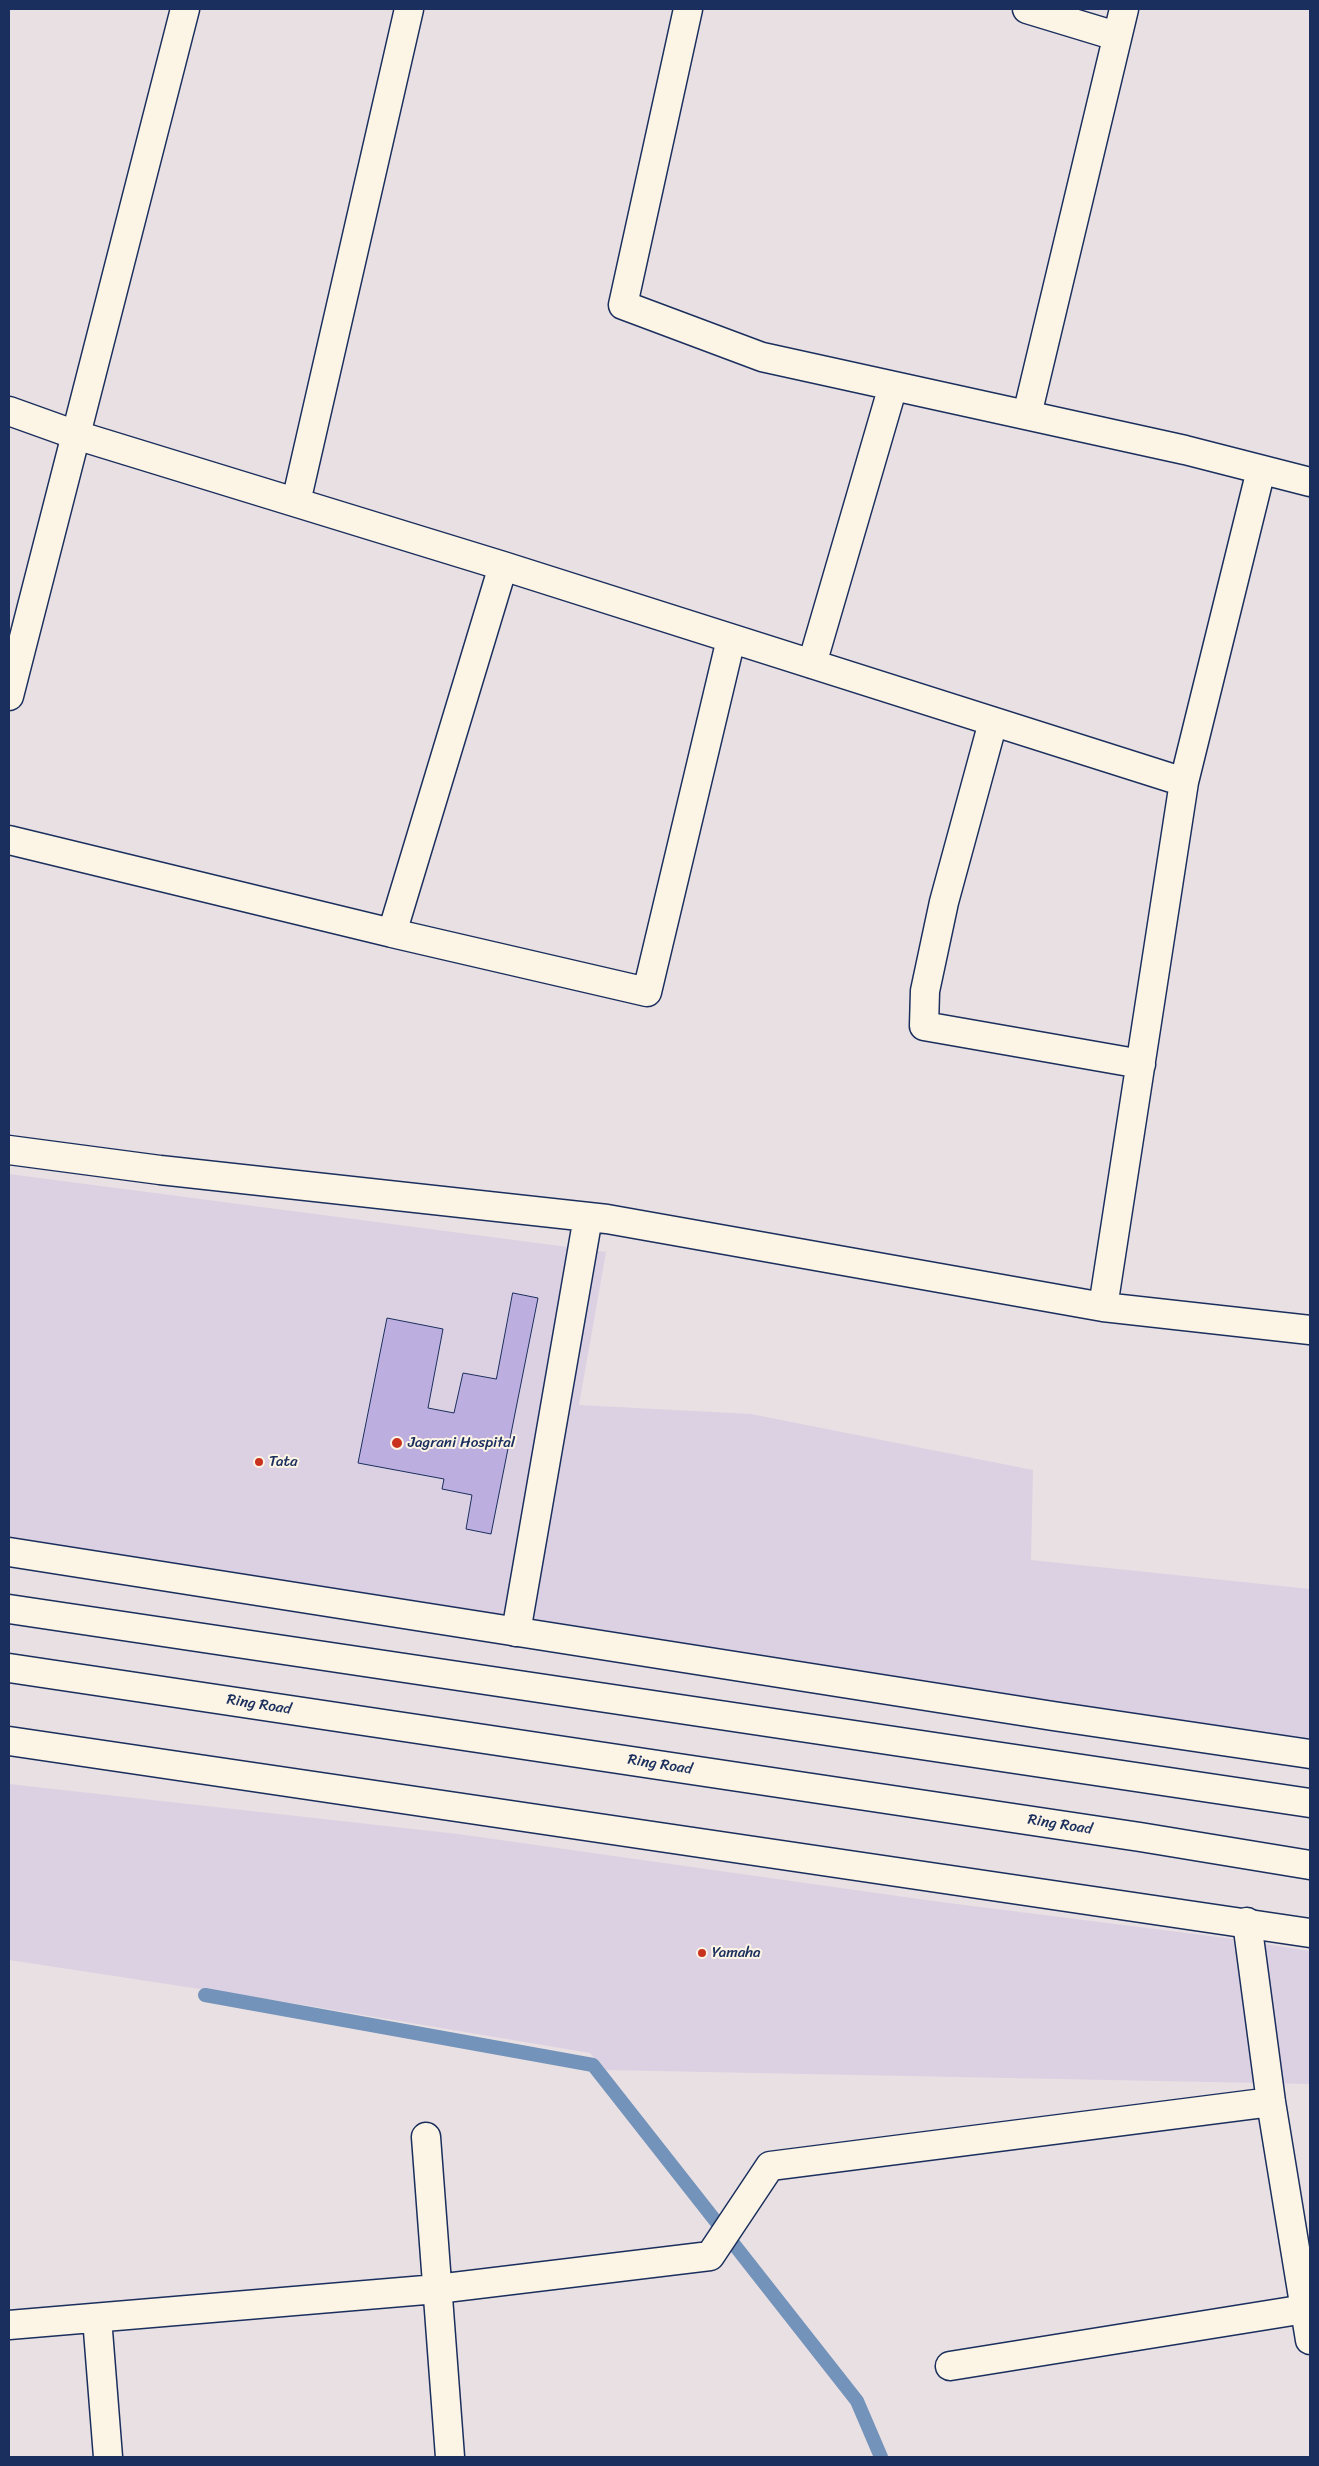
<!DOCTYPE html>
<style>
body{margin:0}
#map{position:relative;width:1319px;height:2466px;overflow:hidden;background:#e9e0e3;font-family:Sriracha,sans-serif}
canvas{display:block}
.frame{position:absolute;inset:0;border:10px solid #1b2f5e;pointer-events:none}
</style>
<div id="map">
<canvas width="1319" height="2466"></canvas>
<div class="frame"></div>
</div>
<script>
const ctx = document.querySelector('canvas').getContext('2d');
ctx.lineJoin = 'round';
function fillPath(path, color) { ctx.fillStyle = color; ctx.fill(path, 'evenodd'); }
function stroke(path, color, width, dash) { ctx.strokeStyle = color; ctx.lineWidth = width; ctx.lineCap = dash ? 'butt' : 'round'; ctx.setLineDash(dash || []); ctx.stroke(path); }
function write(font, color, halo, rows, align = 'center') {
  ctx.font = font + ' Sriracha,sans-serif'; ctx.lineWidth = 4; ctx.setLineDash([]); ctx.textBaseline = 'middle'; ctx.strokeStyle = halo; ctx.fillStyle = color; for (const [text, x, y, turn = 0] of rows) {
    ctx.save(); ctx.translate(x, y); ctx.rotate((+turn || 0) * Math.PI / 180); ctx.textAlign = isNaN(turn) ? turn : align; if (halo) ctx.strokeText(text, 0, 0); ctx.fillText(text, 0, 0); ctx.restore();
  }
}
fillPath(new Path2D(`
 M9 1174 606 1252 579 1405 751 1414 1033 1470 1031 1560 1310 1589V1742L9 1544Z
 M9 1784 458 1834 933 1901 1226 1938 1310 1951V2084L604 2070 590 2053 292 2003 9 1960Z`), '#dcd1e2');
stroke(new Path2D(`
 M205 1995 593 2065 857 2401 881 2457`), '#7393ba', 14);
const building = new Path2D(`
 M513 1293 538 1298 491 1534 466 1529 472 1495 442 1489 444 1479 358 1463 387 1318 443 1329 428 1408 454 1413 463 1373 496 1379Z`);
fillPath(building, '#bcaedf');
stroke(building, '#1b2f5e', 1);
const minor = new Path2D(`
 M688 9 623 305 762 357 1185 450 1310 482
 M1027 9 1116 36
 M9 411 76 435 503 566 1184 782 1261 470
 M1027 415 1124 9
 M296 502 409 9
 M812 664 893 386
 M993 722 944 902 925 991 924 1026 1141 1064
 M9 840 392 933 503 566
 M392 933 647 992 731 639
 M9 1150 160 1170 607 1219 1103 1307 1184 782
 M1103 1307 1310 1330
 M516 1632 588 1217
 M1247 1922 1271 2102 1310 2340
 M426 2137 450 2457
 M97 2318 108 2457
 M9 2325 437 2289 710 2256 770 2166 1271 2102
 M950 2366 1305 2309`);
const tertiary = new Path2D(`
 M9 696 185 9
 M9 1552 1053 1716 1310 1754
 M9 1741 1310 1933`);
const trunk = new Path2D(`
 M9 1609 1310 1803
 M9 1668 1140 1837 1310 1865`);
stroke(minor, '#1b2f5e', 31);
stroke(tertiary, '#1b2f5e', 31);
stroke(trunk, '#1b2f5e', 31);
stroke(minor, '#fcf5e5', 28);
stroke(tertiary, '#fcf5e5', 28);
stroke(trunk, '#fcf5e5', 28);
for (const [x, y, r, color] of [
 [397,1443,6,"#c8321e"],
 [259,1462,5,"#c8321e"],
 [702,1953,5,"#c8321e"]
]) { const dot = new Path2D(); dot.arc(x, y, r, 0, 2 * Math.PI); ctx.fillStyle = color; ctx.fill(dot); stroke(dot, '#fcf5e5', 2); }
write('15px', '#1b2f5e', '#fcf5e5', [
 ["Jagrani Hospital",408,1443],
 ["Tata",269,1462],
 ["Yamaha",712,1953]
], 'left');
write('15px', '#1b2f5e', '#fcf5e5', [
 ["Ring Road",259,1705,9],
 ["Ring Road",660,1765,9],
 ["Ring Road",1060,1825,9]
]);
</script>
